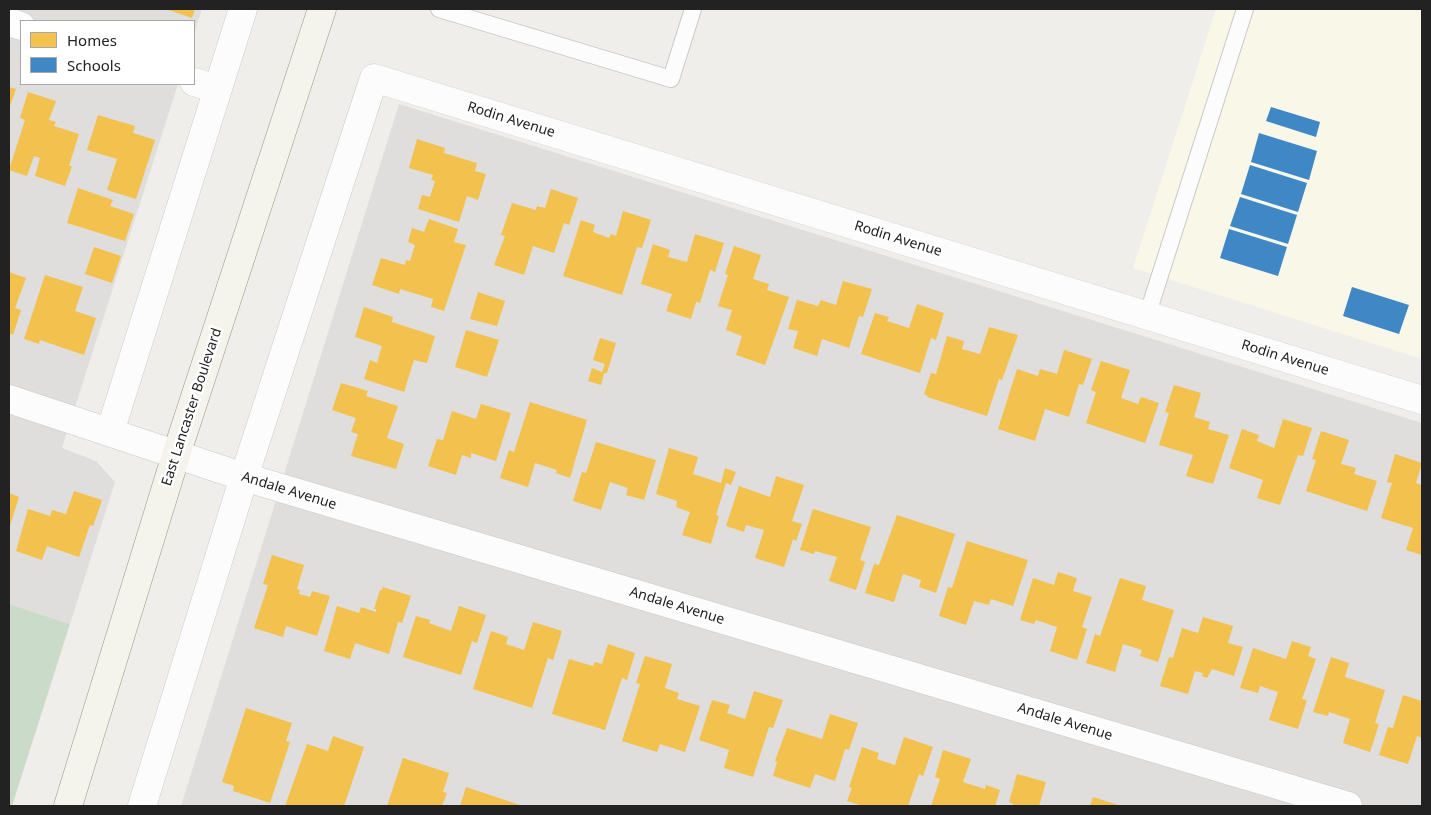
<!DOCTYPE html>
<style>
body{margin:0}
#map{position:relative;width:1431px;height:815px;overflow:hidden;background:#f0eeeb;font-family:"Noto Sans",sans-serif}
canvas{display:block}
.frame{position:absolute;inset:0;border:10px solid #222;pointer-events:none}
.legend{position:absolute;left:20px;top:20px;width:175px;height:65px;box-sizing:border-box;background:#fff;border:1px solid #a7a7a7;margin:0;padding:6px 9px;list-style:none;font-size:15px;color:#222}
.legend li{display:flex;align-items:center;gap:10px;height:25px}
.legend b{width:25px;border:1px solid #a7a7a7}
</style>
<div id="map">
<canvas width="1431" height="815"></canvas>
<div class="frame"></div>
<ul class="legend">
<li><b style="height:14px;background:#f2c14e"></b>Homes</li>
<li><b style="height:14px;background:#3f88c5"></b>Schools</li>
</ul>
</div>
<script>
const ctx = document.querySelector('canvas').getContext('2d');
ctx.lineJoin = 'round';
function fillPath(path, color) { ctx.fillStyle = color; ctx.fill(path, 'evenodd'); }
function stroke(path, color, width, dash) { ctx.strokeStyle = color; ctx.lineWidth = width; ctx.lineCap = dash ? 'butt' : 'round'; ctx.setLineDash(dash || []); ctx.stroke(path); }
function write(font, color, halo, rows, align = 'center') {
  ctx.font = font + ' "Noto Sans",sans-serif'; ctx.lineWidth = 5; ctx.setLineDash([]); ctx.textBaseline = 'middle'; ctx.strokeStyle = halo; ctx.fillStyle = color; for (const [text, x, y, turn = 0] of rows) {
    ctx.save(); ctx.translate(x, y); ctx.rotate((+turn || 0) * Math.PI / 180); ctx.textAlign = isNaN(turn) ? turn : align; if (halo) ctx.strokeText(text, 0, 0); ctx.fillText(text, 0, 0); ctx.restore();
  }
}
fillPath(new Path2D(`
 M9 9H202L194 34V21H21V84H178L62 448 96 461 115 482 70 624 9 604Z
 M399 104 1422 423V806H181Z`), '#dfdedc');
fillPath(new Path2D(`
 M1216 9H1422V359L1133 268Z`), '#f8f7e8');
fillPath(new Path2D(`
 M9 604 70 624 12 806H9Z`), '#cadbca');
fillPath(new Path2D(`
 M166 9H195L192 18Z
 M9 87 16 89 9 109Z
 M28 92 56 101 49 120 56 122 54 126 79 134 69 166H72L65 186 35 176 40 158 34 156 27 176 9 170 25 120 20 118Z
 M98 115 135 126 133 133 155 140 136 199 107 190 117 159 87 150Z
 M417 139 445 148 444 153 477 163 475 171 486 174 478 200 467 196 459 222 418 209 422 195 430 197 435 181 431 180 433 175 409 168Z
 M78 188 113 200 110 206 134 214 125 241 67 223Z
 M551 189 578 198 569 225 564 223 554 253 533 246 524 275 494 265 505 236 501 235 512 203 536 210 537 206 545 208Z
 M623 211 651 220 642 248 637 247 622 295 563 276 581 220 595 225 593 232 609 238 611 234 616 236Z
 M429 219 458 229 454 242 466 245 444 311 431 307 433 299 400 289 399 294 372 285 381 258 405 265 406 260 410 261 415 245 408 242 412 228 424 232Z
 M695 234 724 243 715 272 710 270 700 303 696 302 691 319 666 311 672 294 641 284 653 244 670 250 668 257 687 262Z
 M734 246 761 255 753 279 769 284 767 290 789 297 765 365 736 355 742 336 726 330 732 310 718 306 728 275 725 274Z
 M94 247 121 256 112 283 85 274Z
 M9 272 26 278 15 308 21 310 13 335 9 333Z
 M45 275 83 287 75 311 96 318 84 355 40 340 39 344 24 339Z
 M843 281 872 289 863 317 859 316 849 348 822 339 817 356 793 348 798 331 788 329 797 300 818 306 821 300 836 305Z
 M478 292 505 301 497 326 470 319Z
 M917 304 944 313 936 340 931 338 920 373 861 354 875 313 889 317 887 321 909 328Z
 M364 307 393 317 392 322 435 336 427 363 414 360 404 392 364 379 370 360 377 363 382 346 355 337Z
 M989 327 1018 335 1002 380 999 379 987 416 927 397 928 396 924 394 931 373 936 374 947 336 964 341 962 349 980 354Z
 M466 330 499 340 487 377 455 367Z
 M600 338 616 343 607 373H604L601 385 588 381 592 368 602 372 605 364 593 360Z
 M1064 350 1092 359 1083 385 1079 384 1069 417 1045 409 1035 441 998 429 1017 369 1038 376 1040 369 1057 374Z
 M1101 361 1130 370 1121 398 1138 404 1141 397 1159 403 1145 443 1086 423 1096 392 1091 390Z
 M341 383 368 391 366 396 398 406 387 438 404 444 396 469 351 456 358 434 351 432 356 418 332 410Z
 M1174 385 1201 393 1194 417 1210 422 1208 429 1229 435 1213 484 1186 476 1193 455 1159 445 1169 413 1165 412Z
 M530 402 587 420 570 478 556 473 557 470 535 463 528 487 500 478 509 450 514 452Z
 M481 404 511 413 496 461 471 453V458L462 455 456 475 428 466 437 439 443 440 452 411 476 419Z
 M1283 419 1312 428 1303 456 1298 455 1280 505 1257 498 1263 480 1229 468 1242 429 1259 435 1257 441 1274 448Z
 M1321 431 1349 440 1341 464 1356 468 1354 474 1377 481 1367 511 1306 491 1316 460 1312 459Z
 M596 442 656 460 644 500 626 495 628 488 610 482 601 510 573 501 582 472 586 473Z
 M669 448 698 457 693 474 721 483 725 468 736 472 731 485 726 483 716 515 719 516 711 544 682 535 690 512 676 507 677 501 656 494Z
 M1395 454 1422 463 1416 483 1422 485V555L1406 550 1413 528 1381 518 1392 483 1387 482Z
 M776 476 804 485 792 521 802 524 796 541 793 539 784 567 755 558 764 530 746 525 744 532 726 526 739 486 770 497Z
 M74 491 102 500 93 526 90 525 79 557 47 546 42 560 16 551 28 509 50 516 52 510 66 514Z
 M9 493 19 497 9 529Z
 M813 509 871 527 860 560 865 562 856 590 829 581 837 557 815 551 814 554 800 550Z
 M897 515 955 534 936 593 919 587 921 580 903 574 894 602 865 593 874 564 879 565Z
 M967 541 1028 560 1013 606 991 599 989 605 974 601 966 625 939 616 948 587 952 588Z
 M272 555 304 565 297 589 300 590 299 594 310 597 312 591 330 596 317 636 286 626 283 637 254 628 268 585 263 584Z
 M1058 572 1077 578 1073 591 1092 597 1082 627 1087 629 1077 660 1050 651 1057 627 1036 620 1034 624 1020 620 1033 578 1054 585Z
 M1120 578 1146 586 1142 600 1174 610 1158 662 1140 656 1142 650 1123 644 1115 672 1086 663 1095 634 1100 636Z
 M383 587 411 596 402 623 398 622 389 654 355 643 350 659 324 651 337 606 359 613 361 607 376 612V609H374L380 590H382Z
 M459 606 486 615 477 643 472 641 461 675 403 657 416 616 430 620 429 623 451 631Z
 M1203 617 1233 626 1228 643 1243 647 1234 676 1212 669 1207 678 1202 676 1203 673 1195 671 1188 694 1160 686 1169 657 1173 658 1182 628 1198 633Z
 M533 622 562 631 553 660 548 658 532 708 473 689 491 631 508 637 506 644 524 650Z
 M1292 641 1311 647 1308 656 1316 659 1302 699 1307 700 1298 729 1269 720 1278 692 1260 686 1258 693 1240 688 1253 648 1286 659Z
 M608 644 635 653 627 680 622 678 605 730 552 714 569 659 593 666 595 662 602 664Z
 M645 656 672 664 665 688 679 693 677 699 700 706 685 752 660 744 657 752 622 741 640 684 636 683Z
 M1331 657 1349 663 1345 677 1385 690 1375 723 1379 724 1370 752 1343 743 1350 719 1329 712 1328 716 1313 712Z
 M754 691 783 700 773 728 769 727 753 777 724 768 729 750 699 740 712 700 730 705 727 713 745 719Z
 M1403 695 1422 701V738L1417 736 1408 764 1379 755 1388 727 1393 728Z
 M246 708 292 723 286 741 290 742 270 803 233 791 234 786 222 782Z
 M830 714 858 723 849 750 845 749 835 781 815 774 810 788 773 776 777 762 775 761 787 728 822 739Z
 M333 736 364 747 344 806H285L307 744 328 751Z
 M904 737 933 747 923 776 919 774 908 806H863L847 801 852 788 849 787 862 747 879 753 877 759 895 765Z
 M943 750 971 759 963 782 985 789 986 785 1000 790 995 806H931L940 779 935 777Z
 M403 758 449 773 443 792 447 793 442 806H387Z
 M1017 774 1046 782 1039 806H1013V804L1009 802Z
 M466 787 520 805V806H460Z
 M1093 797 1121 806H1090Z`), '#f2c14e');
fillPath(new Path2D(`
 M1271 107 1320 122 1316 137 1266 121Z
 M1259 133 1317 151 1309 180 1251 162Z
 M1250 165 1307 183 1298 212 1241 194Z
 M1240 197 1297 215 1288 244 1230 226Z
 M1229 229 1287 247 1278 276 1220 258Z
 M1352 287 1409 305 1399 334 1343 316Z`), '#3f88c5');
const service = new Path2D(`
 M439 9 671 79 693 9
 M1147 316 1245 9`);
const minor = new Path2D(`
 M9 22 21 26
 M194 82 217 89
 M9 399 244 477 1348 806
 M110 432 243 9
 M142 806 244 477 374 78 1422 400`);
const secondary = new Path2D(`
 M68 806 176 455 322 9`);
stroke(service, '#c9c8c7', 18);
stroke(minor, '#c9c8c7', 29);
stroke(secondary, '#999a82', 29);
stroke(service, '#fdfcfc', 16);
stroke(minor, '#fdfcfc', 28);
stroke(secondary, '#f4f4ed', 28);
write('14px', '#222', '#fff', [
 ["Rodin Avenue",511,120,17],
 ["Rodin Avenue",898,239,17],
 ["Rodin Avenue",1285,358,17],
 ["East Lancaster Boulevard",192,407,-72],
 ["Andale Avenue",289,491,17],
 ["Andale Avenue",677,606,17],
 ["Andale Avenue",1065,722,17]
]);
</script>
